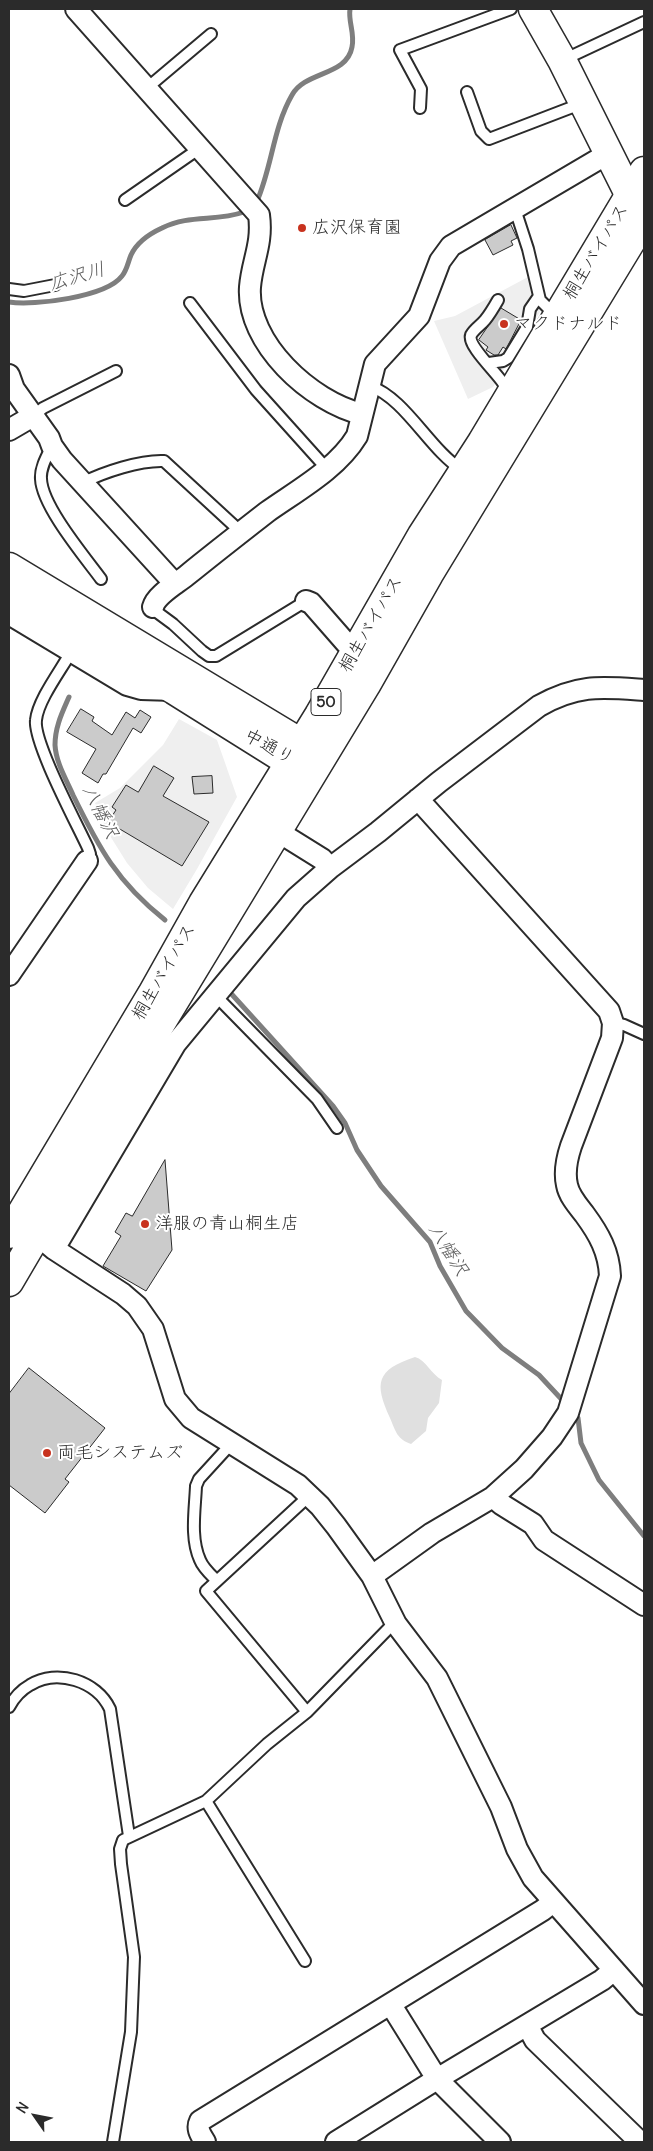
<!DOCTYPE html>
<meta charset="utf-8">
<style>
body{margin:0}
#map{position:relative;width:653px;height:2151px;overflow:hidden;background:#fff;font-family:Delius,sans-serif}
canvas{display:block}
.frame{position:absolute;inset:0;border:10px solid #2b2b2b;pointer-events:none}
.north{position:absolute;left:10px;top:2091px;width:50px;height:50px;-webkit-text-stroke:4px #fff;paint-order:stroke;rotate:303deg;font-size:14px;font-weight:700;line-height:20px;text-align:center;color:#2b2b2b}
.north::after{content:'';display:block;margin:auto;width:18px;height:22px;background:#2b2b2b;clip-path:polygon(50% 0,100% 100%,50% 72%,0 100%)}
</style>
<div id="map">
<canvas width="653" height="2151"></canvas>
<div class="frame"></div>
<div class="north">N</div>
</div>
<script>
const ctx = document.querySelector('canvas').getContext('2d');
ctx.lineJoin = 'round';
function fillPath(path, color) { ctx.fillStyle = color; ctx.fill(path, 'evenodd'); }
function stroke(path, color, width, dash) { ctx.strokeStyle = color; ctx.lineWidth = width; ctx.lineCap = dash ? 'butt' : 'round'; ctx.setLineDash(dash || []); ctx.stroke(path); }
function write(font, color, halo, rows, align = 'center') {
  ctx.font = font + ' Delius,"Klee One",sans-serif'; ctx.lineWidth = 4; ctx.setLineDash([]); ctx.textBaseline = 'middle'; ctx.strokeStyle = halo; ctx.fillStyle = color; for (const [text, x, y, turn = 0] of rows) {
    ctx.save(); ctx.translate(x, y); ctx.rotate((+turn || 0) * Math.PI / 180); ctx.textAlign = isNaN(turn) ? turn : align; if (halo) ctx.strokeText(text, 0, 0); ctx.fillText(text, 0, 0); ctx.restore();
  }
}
fillPath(new Path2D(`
 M528 277 540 312 493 387 468 399 434 321 455 316Z
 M179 719 217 740 237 797 197 869 173 909 148 888 127 863 107 831 95 803 120 788 163 745Z`), '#efefef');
fillPath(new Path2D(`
 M415 1357C426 1360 431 1374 442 1380L439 1403 428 1418 426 1431 411 1444C397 1439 396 1432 390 1418 374 1383 376 1370 415 1357Z`), '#e0e0e0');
stroke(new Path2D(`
 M257 201C272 167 273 128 292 95 305 71 347 76 352 47 355 33 348 22 350 9
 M9 302C34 306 106 297 122 276 127 270 128 262 131 255 137 242 149 234 162 228 190 214 215 222 244 212
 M69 697C62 713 55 727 55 745 56 763 66 779 73 795 99 848 117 882 165 920
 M227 989 333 1106 345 1123 357 1150 381 1186 430 1242 440 1266 466 1311 502 1348 539 1375 565 1403
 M574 1413 578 1418 581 1443 599 1480 644 1536`), '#7e7e7e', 5);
const building = new Path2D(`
 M511 225 517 238 511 241 513 245 493 255 485 240Z
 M501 308 521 320 506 349 503 347 498 355H494L486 350 488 347 479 340Z
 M81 709 94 717 92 721 112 735 126 712 135 718 140 710 151 717 141 733 133 728 106 774H103L98 783 82 773 96 749 67 732Z
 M154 766 174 778 163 796 209 822 182 866 108 822 116 810 112 807 126 785 138 792Z
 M212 776 213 793 194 794 192 777Z
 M165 1160 172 1250 146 1291 103 1266 121 1236 115 1232 126 1213 132 1216Z
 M29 1368 105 1428 65 1479 69 1482 45 1513 9 1485V1394Z`);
fillPath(building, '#cbcbcb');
stroke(building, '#2b2b2b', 1);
const lane = new Path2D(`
 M563 60 644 22
 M147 88 211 34
 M467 92 481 131 489 139 583 103
 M420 108 421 89 400 50 511 9
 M125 200 200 148
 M515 209 528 249 540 300 548 308 558 314
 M9 289 24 291 55 285
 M498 300C494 307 490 314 485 320 481 325 474 329 471 335 467 345 496 372 503 383
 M190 303 256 390 327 469
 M489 363 503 361 508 358 527 327 530 309 539 296
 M370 386C406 399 429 449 462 470
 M33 416 43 408 116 371
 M52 446C47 456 40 468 41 479 42 506 84 556 101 579
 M82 483C104 472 140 460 164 461L241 532
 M153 607 154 610 173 624 202 651 209 656H216L306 601
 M71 652C61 670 38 700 36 720 33 742 77 824 88 848L90 854 87 861
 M215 995 317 1099 337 1128
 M613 1023 624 1025 644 1034
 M217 1581C211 1575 203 1568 200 1560 190 1538 195 1510 196 1486L199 1479 231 1444
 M9 1707C14 1698 21 1690 30 1685 57 1668 97 1681 110 1709L129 1836
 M307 1712 206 1591 310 1495
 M206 1801 305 1961
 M113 2142 131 2032 134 1957 121 1864 120 1849 123 1840 206 1801 267 1744 307 1712 388 1629 396 1624`);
const street = new Path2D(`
 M76 9 259 215C263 244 252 261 250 287 246 343 311 402 362 414
 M9 375 14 389 49 438 52 446 62 460 175 584
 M9 430 33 416
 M306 601 311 603 346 643 357 649
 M153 607C156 595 176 584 186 576 213 554 240 533 267 512 298 490 337 469 357 436L375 364 419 316 440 261 451 246 609 153
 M9 614 127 685 141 689 174 690
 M277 831 322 859 330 868
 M9 975 87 861
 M28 1227 54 1249 123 1294 137 1306 153 1329 175 1399 191 1418 298 1485 320 1506 336 1526 372 1576 396 1624 437 1678 501 1807 517 1849 533 1878 644 2004
 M54 1249 176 1043 296 898 330 868 378 832 439 782 539 706C578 684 601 687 644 690
 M493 1497 501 1504 533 1524 544 1540 644 1605
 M372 1576 432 1533 493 1497 524 1469 552 1437 568 1413 610 1276C609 1252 599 1234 585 1215 578 1206 569 1196 567 1185 564 1172 567 1158 571 1146L612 1038 613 1023 609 1011 418 799
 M391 2005 437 2079 500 2142
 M527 2025 535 2040 640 2142
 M205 2142C201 2135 196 2129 200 2121L543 1910 553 1902
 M336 2142 437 2079 602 1980 614 1970`);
const secondary = new Path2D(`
 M533 9 562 60 639 214
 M9 567 301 743 315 764
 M9 592 174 690 289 762 313 766`);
const highway = new Path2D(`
 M9 1234 152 994 203 903 319 715 422 535 482 442 644 171
 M9 1282 163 1020 366 685 429 574 644 220`);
stroke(lane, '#2b2b2b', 14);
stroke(street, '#2b2b2b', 24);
stroke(secondary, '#2b2b2b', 31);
stroke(highway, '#2b2b2b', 31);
stroke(lane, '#fff', 10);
stroke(street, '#fff', 20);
stroke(secondary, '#fff', 28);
stroke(highway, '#fff', 28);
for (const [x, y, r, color] of [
 [302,228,5,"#c8321e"],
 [504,324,5,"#c8321e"],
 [145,1224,5,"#c8321e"],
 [47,1453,5,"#c8321e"]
]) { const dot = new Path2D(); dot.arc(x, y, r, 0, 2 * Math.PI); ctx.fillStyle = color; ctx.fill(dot); stroke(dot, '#fff', 2); }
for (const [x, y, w] of [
 [326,702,30]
]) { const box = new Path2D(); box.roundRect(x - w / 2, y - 13.5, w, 27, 4); ctx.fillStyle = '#fff'; ctx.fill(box); stroke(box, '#2b2b2b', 1); }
write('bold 16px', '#2b2b2b', null, [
 ["50",326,702]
]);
write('18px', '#2b2b2b', '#fff', [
 ["広沢保育園",312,228],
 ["マクドナルド",514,324],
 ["洋服の青山桐生店",155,1224],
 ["両毛システムズ",57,1453]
], 'left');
write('18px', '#2b2b2b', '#fff', [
 ["桐生バイパス",596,252,-59],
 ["桐生バイパス",371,624,-60],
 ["中通り",269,747,29],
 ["桐生バイパス",164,972,-60]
]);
write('italic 19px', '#5c5c5c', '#fff', [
 ["広沢川",77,277,-16],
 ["八幡沢",100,812,63],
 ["八幡沢",448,1250,58]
]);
</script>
